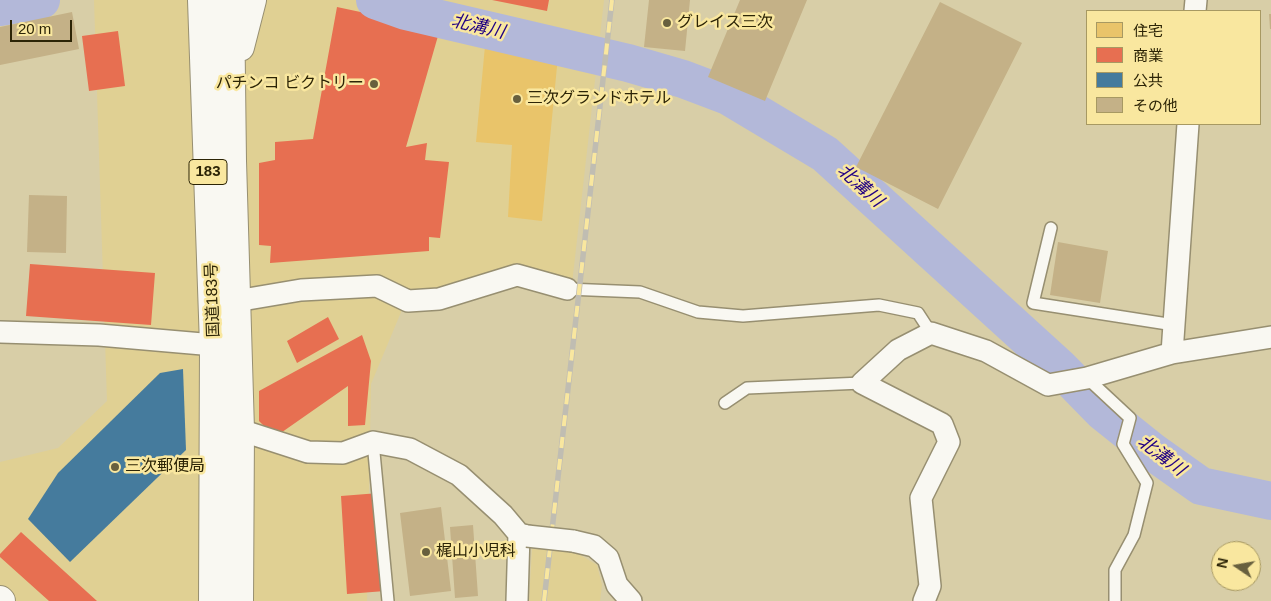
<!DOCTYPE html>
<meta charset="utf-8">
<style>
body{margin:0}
#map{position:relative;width:1271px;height:601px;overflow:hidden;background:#d8cea7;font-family:Helvetica,"Noto Sans JP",sans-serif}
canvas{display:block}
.legend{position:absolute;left:1086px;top:10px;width:175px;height:115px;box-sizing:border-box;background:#f9e79f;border:1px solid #a79962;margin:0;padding:6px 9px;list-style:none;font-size:15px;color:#2c2406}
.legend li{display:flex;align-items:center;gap:10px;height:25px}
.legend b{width:25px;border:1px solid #a79962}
.north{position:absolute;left:1211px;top:541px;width:50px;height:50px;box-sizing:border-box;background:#f9e79f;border:1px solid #a79962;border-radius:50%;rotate:282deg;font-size:14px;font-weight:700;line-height:20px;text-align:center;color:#2c2406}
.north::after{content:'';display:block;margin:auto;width:18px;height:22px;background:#68603e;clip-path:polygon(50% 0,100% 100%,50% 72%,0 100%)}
.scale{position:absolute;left:10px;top:20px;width:62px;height:22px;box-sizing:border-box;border:2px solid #2c2406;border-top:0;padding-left:6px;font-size:15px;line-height:18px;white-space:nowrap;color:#2c2406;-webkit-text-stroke:4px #f9e79f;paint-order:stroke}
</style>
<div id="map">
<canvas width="1271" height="601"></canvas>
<ul class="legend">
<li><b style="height:14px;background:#e9c46a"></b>住宅</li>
<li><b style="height:14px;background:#e76f51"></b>商業</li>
<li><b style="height:14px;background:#457b9d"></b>公共</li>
<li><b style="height:14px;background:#c4b187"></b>その他</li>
</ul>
<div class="north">N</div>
<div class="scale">20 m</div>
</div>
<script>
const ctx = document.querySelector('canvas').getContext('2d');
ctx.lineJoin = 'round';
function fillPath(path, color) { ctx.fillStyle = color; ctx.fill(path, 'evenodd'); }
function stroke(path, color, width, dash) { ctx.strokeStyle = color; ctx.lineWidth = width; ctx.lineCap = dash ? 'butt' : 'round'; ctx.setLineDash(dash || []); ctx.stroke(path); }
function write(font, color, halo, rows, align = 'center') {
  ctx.font = font + ' Helvetica,"Noto Sans JP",sans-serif'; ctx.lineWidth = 5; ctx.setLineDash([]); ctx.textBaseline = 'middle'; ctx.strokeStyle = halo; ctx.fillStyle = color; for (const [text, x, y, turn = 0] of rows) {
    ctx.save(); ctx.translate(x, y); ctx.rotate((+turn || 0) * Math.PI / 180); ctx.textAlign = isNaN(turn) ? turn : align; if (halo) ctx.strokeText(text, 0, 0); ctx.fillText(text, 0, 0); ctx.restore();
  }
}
fillPath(new Path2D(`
 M94 0H604L572 284 522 270 409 293 371 384 367 601H0V462L58 448 107 401Z
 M532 549 572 550 597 565 602 585 600 601H529Z`), '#e0d093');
fillPath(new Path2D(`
 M485 46 558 56 542 221 508 217 512 145 476 142Z`), '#e9c46a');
fillPath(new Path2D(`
 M492 0H549L547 11Z
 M337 7 440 29 406 147 427 143 425 160 449 162 440 238 429 237V251L270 263 271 246 259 245V163L275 160V142L313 139Z
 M118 31 125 86 89 91 82 36Z
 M30 264 155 273 151 325 26 316Z
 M328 317 339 339 297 363 287 341Z
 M362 335 371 361 365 425 348 426V386L275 437 259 421V391Z
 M379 493 385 591 347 594 341 496Z
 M21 532 97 601H49L0 557V554Z`), '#e76f51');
fillPath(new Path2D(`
 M183 369 186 450 70 562 28 519 58 473 160 373Z`), '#457b9d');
stroke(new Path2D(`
 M375 0 406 11 628 63 683 79 728 96 825 154 1060 368 1103 412 1153 452 1201 486 1271 501
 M0 7 41 0`), '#b3b8d9', 38);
fillPath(new Path2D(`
 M649 0H690L685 51 644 47Z
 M740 0H807L765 101 708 77Z
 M940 2 1022 43 938 209 856 167Z
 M72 12 79 49 0 65V27Z
 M1269 14H1271V29H1270Z
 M29 195 67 196 66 253 27 252Z
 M1058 242 1108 251 1100 303 1050 295Z
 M441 507 451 591 410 596 400 513Z
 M473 525 478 596 455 598 450 527Z`), '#c4b187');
const service = new Path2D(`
 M1051 228 1033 303 1174 325
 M567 289 640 292 698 312 743 316 879 305 918 313 931 333
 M1087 378 1130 418 1123 444 1147 483 1134 535 1115 570V601
 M725 403 747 388 862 383
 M373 442 388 601`);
const minor = new Path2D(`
 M1195 11 1196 0
 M236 301 301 290 377 286 408 301 439 299 517 275 567 289
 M0 332 99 335 214 345
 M1172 353 1188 124
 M227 432 240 430 308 452 343 453 373 442 410 449 459 475 503 515 519 534 527 536
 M573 541 594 546 608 558 617 585 631 601
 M517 601 519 534
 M924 601 930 586 921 498 949 442 942 424 862 383 898 350 931 333 986 351 1048 385 1087 378 1172 353 1271 337`);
const tertiary = new Path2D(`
 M0 600 1 601`);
const trunk = new Path2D(`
 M202 0 214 345 213 601
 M230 0 232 161 240 430 239 601
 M240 47 252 0`);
stroke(service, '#978f71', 14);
stroke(minor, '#978f71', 24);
stroke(tertiary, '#978f71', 30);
stroke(trunk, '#978f71', 30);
stroke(service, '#f9f8f2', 11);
stroke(minor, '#f9f8f2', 21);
stroke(tertiary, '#f9f8f2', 28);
stroke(trunk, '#f9f8f2', 28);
const rail = new Path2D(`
 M544 601 612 0`);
stroke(rail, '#c0bdb2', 5.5);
stroke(rail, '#f9e79f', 4, [11]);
const minorBridge = new Path2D(`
 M527 536 573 541`);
stroke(minorBridge, '#978f71', 24, []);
stroke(minorBridge, '#f9f8f2', 21);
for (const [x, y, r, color] of [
 [667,23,5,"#68603e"],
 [374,84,5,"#68603e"],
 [517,99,5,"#68603e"],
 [115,467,5,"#68603e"],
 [426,552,5,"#68603e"]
]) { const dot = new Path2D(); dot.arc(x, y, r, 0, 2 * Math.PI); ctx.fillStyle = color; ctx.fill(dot); stroke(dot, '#f9e79f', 2); }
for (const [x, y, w] of [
 [208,172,38]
]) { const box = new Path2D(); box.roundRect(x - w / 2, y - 12.5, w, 25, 4); ctx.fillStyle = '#f9e79f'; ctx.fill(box); stroke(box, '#2c2406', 1); }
write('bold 15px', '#2c2406', null, [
 ["183",208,172]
]);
write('16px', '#2c2406', '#f9e79f', [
 ["グレイス三次",677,23],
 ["パチンコ ビクトリー",364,84,"right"],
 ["三次グランドホテル",527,99],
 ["三次郵便局",125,467],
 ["梶山小児科",436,552]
], 'left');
write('16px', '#2c2406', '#f9e79f', [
 ["国道183号",213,300,-92]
]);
write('italic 18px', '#200084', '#f9e79f', [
 ["北溝川",478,27,13],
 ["北溝川",860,186,42],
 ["北溝川",1161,456,37]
]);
</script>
